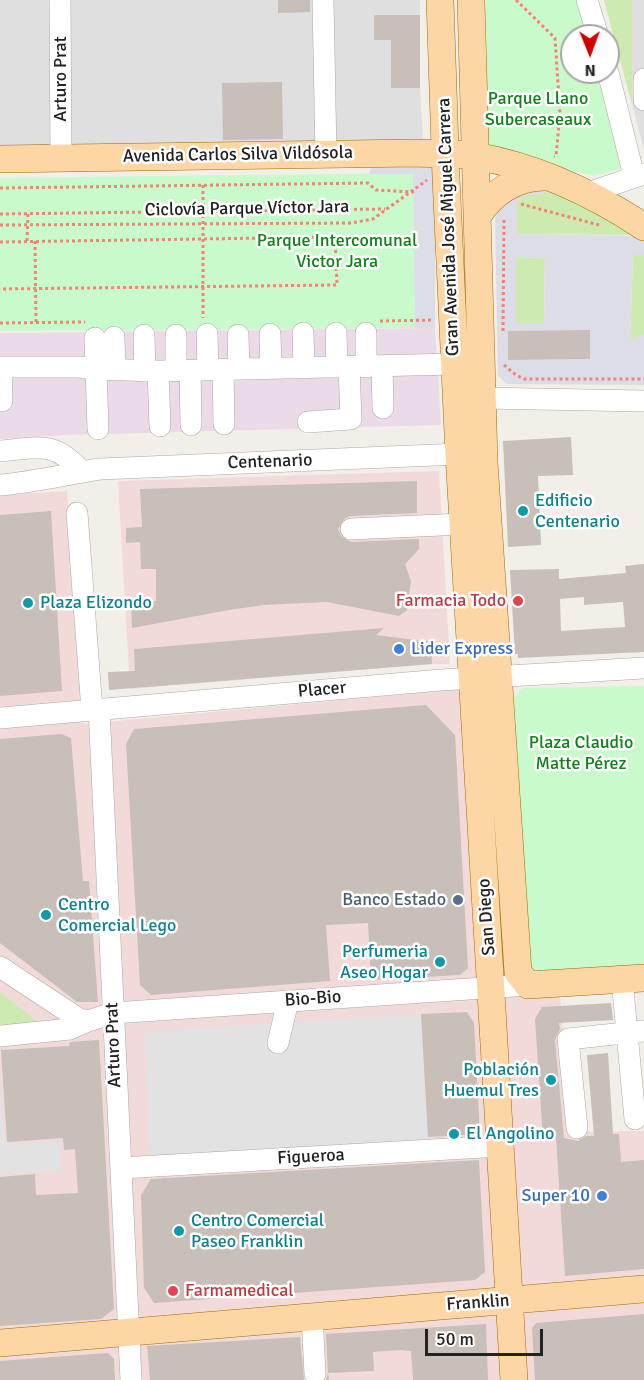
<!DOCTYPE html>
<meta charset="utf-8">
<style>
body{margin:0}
#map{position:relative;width:644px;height:1380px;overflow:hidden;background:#f2efe9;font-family:Signika,sans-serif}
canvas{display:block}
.north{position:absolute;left:560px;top:24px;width:60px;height:60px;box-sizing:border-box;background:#fff;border:2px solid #a7a7a7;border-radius:50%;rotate:179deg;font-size:16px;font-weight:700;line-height:24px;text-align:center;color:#222}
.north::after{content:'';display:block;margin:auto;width:21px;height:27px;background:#d40000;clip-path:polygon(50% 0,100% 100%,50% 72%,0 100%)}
.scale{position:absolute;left:425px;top:1329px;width:118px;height:27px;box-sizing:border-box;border:3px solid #222;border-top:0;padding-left:8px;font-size:18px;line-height:21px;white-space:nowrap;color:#222;-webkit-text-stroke:4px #fff;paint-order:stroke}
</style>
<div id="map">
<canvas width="644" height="1380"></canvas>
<div class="north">N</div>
<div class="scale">50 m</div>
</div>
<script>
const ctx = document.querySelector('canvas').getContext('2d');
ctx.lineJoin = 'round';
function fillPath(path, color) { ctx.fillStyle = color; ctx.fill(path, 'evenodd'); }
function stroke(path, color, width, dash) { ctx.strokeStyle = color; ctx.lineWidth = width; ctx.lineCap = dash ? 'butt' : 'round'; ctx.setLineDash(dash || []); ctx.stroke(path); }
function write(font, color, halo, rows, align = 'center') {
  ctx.font = font + ' Signika,sans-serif'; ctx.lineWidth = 5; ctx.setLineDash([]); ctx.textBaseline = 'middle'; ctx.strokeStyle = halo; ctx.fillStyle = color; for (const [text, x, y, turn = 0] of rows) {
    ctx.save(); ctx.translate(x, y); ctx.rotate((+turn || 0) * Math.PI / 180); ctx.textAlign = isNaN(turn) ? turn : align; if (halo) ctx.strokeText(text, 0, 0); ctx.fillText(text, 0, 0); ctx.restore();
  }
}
fillPath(new Path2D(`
 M0 0H420V88L423 141 0 146Z
 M604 0H644V150L632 104Z`), '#e0dfdf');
fillPath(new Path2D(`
 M439 471 450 664H432L130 689 118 481Z
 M67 491 84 724 460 689 478 996 560 993 570 1132 644 1131V1380H0V495Z`), '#f2dad9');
fillPath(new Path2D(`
 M435 328 441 425 66 435 0 439V333Z`), '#ebdbe8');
fillPath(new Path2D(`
 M604 0H631L632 3V104Z
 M550 192 564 193 633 235 517 234V203L522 196Z
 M633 254 644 255V335L630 340Z
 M516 257 545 258 544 323H515Z
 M0 992 39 1023 0 1026Z`), '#cdebb0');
fillPath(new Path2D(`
 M486 0H582L592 36H572V72H601L624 161 619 169 593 176 492 149 489 141 487 105Z
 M413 173 415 328 0 331V178Z
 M644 686V967L541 973 529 966 514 698 522 688Z`), '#c8facc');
fillPath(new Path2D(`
 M421 1014 429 1146 150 1160 145 1037 152 1031Z
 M0 1071 5 1144 60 1141 61 1171 0 1174Z`), '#e2e2e2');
fillPath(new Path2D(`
 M435 163V328H415L413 174H369L372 164Z
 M526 185 564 193 550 192 522 196 517 203V234L644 236V255H633L630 339 644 335V385L507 384 498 376 495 218 502 205ZM516 257 545 258 544 323H516ZM508 331H590V359L508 360Z`), '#dddde8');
fillPath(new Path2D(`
 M278 0H310V12L278 13Z
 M374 15H420V88H391V40H374Z
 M282 82 283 139 223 140 222 83Z
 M590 330V359L508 360V331Z
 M571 437 573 475 538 476 541 545 508 547 503 441Z
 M417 481V513L350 516 344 519 338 529 341 536 351 542 419 539V549L405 564 411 581 407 610 399 616 327 602 264 605 229 610 132 628 131 602 156 601V569H141L140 542 126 543V528L142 527 140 489Z
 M51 511 62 691 0 696V515Z
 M644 564V652L518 658V654H515L510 570 559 569V579L626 573 625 566ZM584 597V605L623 602 625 627 561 631 560 599Z
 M384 628 376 635 431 642 432 664 109 690 108 672 135 671 134 649Z
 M426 705 455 735 468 968 460 975 371 980 368 923 326 925 330 981 151 995 140 985 126 744 134 729Z
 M61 734 71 738 83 881H89L98 1002H77L0 943V739Z
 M611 1003 613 1020 559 1023 560 1029 555 1040 564 1138 578 1141 586 1136H594L587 1055 608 1053 613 1134H619L621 1162 644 1160V1269L565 1276 556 1138 543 1139 535 1019 542 1007Z
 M467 1012 474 1023 480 1134 428 1137 421 1014Z
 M99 1040 114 1309 101 1319 0 1326V1177L35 1174 36 1195 78 1193 75 1149 64 1150 63 1138 7 1142 1 1050 69 1046 70 1042Z
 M479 1160 485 1272 475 1280 154 1303 144 1288 141 1195 151 1179Z
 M644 1314V1380H535L532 1328 536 1323Z
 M486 1324 488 1380H413L411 1351 400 1350 373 1352 374 1371 328 1373 329 1380H326L328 1373 326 1334Z
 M300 1337 304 1380H150L147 1346Z
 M108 1353 114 1359 115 1380H0V1361Z`), '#c7bfb8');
const minor = new Path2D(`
 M60 0 61 158
 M323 0 326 154
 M587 0 598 36
 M608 72 634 176
 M644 79V100
 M588 193 644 174
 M303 333 304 368
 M336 333 337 367
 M366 333V367
 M207 334 208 370
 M270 334 271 368
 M144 335 145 371
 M176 335V370
 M238 335 239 369
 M114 337 115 370
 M95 338 98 429
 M382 366 383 408
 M0 367H79L96 369 158 371 454 364
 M1 367 2 401
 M190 370 191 425
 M223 370 224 424
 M158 371 160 426
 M481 398 644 401
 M308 422 351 419 349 367
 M0 451C38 448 54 440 81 471
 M0 485C34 482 67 474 100 469L459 454
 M77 513 92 710
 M351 529 463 524
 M99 709 131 1380
 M0 718 441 680 644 668
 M0 967 79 1019 88 1021 113 1013 528 985
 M622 979 635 1119
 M0 1036 70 1029 88 1021
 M278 1043 288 1001
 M577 1128 568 1039 644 1031
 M121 1168 501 1146
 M312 1316 315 1374`);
const major = new Path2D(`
 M440 0 446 177 459 454 514 1380
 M471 0 484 462 518 972 528 985 644 978
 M0 159 416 153C436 154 456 153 476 156 536 167 593 193 644 227
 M477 217C492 193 514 178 543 177
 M0 1343 644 1289`);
stroke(minor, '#a9a9a9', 22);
stroke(major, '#a06b00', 28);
stroke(new Path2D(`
 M516 0 555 38 560 114 556 156H554
 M203 185V318
 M0 188 368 183 376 190 414 192
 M521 204 599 225
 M0 214 385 209
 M0 225 351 223 373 219 427 180
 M27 241 28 214
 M35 241 36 323
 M0 242 335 237 337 285 0 289
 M380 321 433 320
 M0 323 85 322
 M503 331 504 218
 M504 365 516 375 524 379H644`), '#fa8072', 3, [3, 3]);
stroke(minor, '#fff', 21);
stroke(major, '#fcd6a4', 27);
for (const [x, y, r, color] of [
 [523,511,6,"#0f9aa8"],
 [518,601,6,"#e0444e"],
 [28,603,6,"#0f9aa8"],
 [399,649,6,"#3f7fe0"],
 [458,900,6,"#5c6f8a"],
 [46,915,6,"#0f9aa8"],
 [440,962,6,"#0f9aa8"],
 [551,1080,6,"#0f9aa8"],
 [454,1134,6,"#0f9aa8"],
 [602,1196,6,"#3f7fe0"],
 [179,1231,6,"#0f9aa8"],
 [173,1291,6,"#e0444e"]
]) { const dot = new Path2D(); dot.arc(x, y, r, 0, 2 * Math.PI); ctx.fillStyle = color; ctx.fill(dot); stroke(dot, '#fff', 2); }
write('18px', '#222', '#fff', [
 ["Arturo Prat",61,79,-90],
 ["Avenida Carlos Silva Vildósola",238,155,-1],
 ["Ciclovía Parque Víctor Jara",247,209,-1],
 ["Gran Avenida José Miguel Carrera",449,227,-92],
 ["Centenario",270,462,-2],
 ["Placer",322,690,-5],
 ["San Diego",487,917,-94],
 ["Bio-Bio",313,999,-4],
 ["Arturo Prat",114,1045,-92],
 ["Figueroa",311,1157,-3],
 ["Franklin",478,1303,-4]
]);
write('18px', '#0c8416', '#fff', [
 ["Parque Llano",538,99],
 ["Subercaseaux",538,120],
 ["Parque Intercomunal",337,241],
 ["Victor Jara",337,262],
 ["Plaza Claudio",581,743],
 ["Matte Pérez",581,764]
]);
write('18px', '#0d838f', '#fff', [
 ["Edificio",535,501],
 ["Centenario",535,522],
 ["Plaza Elizondo",40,603],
 ["Centro",58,905],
 ["Comercial Lego",58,926],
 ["Perfumeria",428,952,"right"],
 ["Aseo Hogar",428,973,"right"],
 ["Población",539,1070,"right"],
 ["Huemul Tres",539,1091,"right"],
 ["El Angolino",466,1134],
 ["Centro Comercial",191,1221],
 ["Paseo Franklin",191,1242]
], 'left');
write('18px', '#be3a42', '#fff', [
 ["Farmacia Todo",506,601],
 ["Farmamedical",185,1291,"left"]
], 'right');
write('18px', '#366cbe', '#fff', [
 ["Lider Express",411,649],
 ["Super 10",590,1196,"right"]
], 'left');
write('18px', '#4e5e75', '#fff', [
 ["Banco Estado",446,900]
], 'right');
</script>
